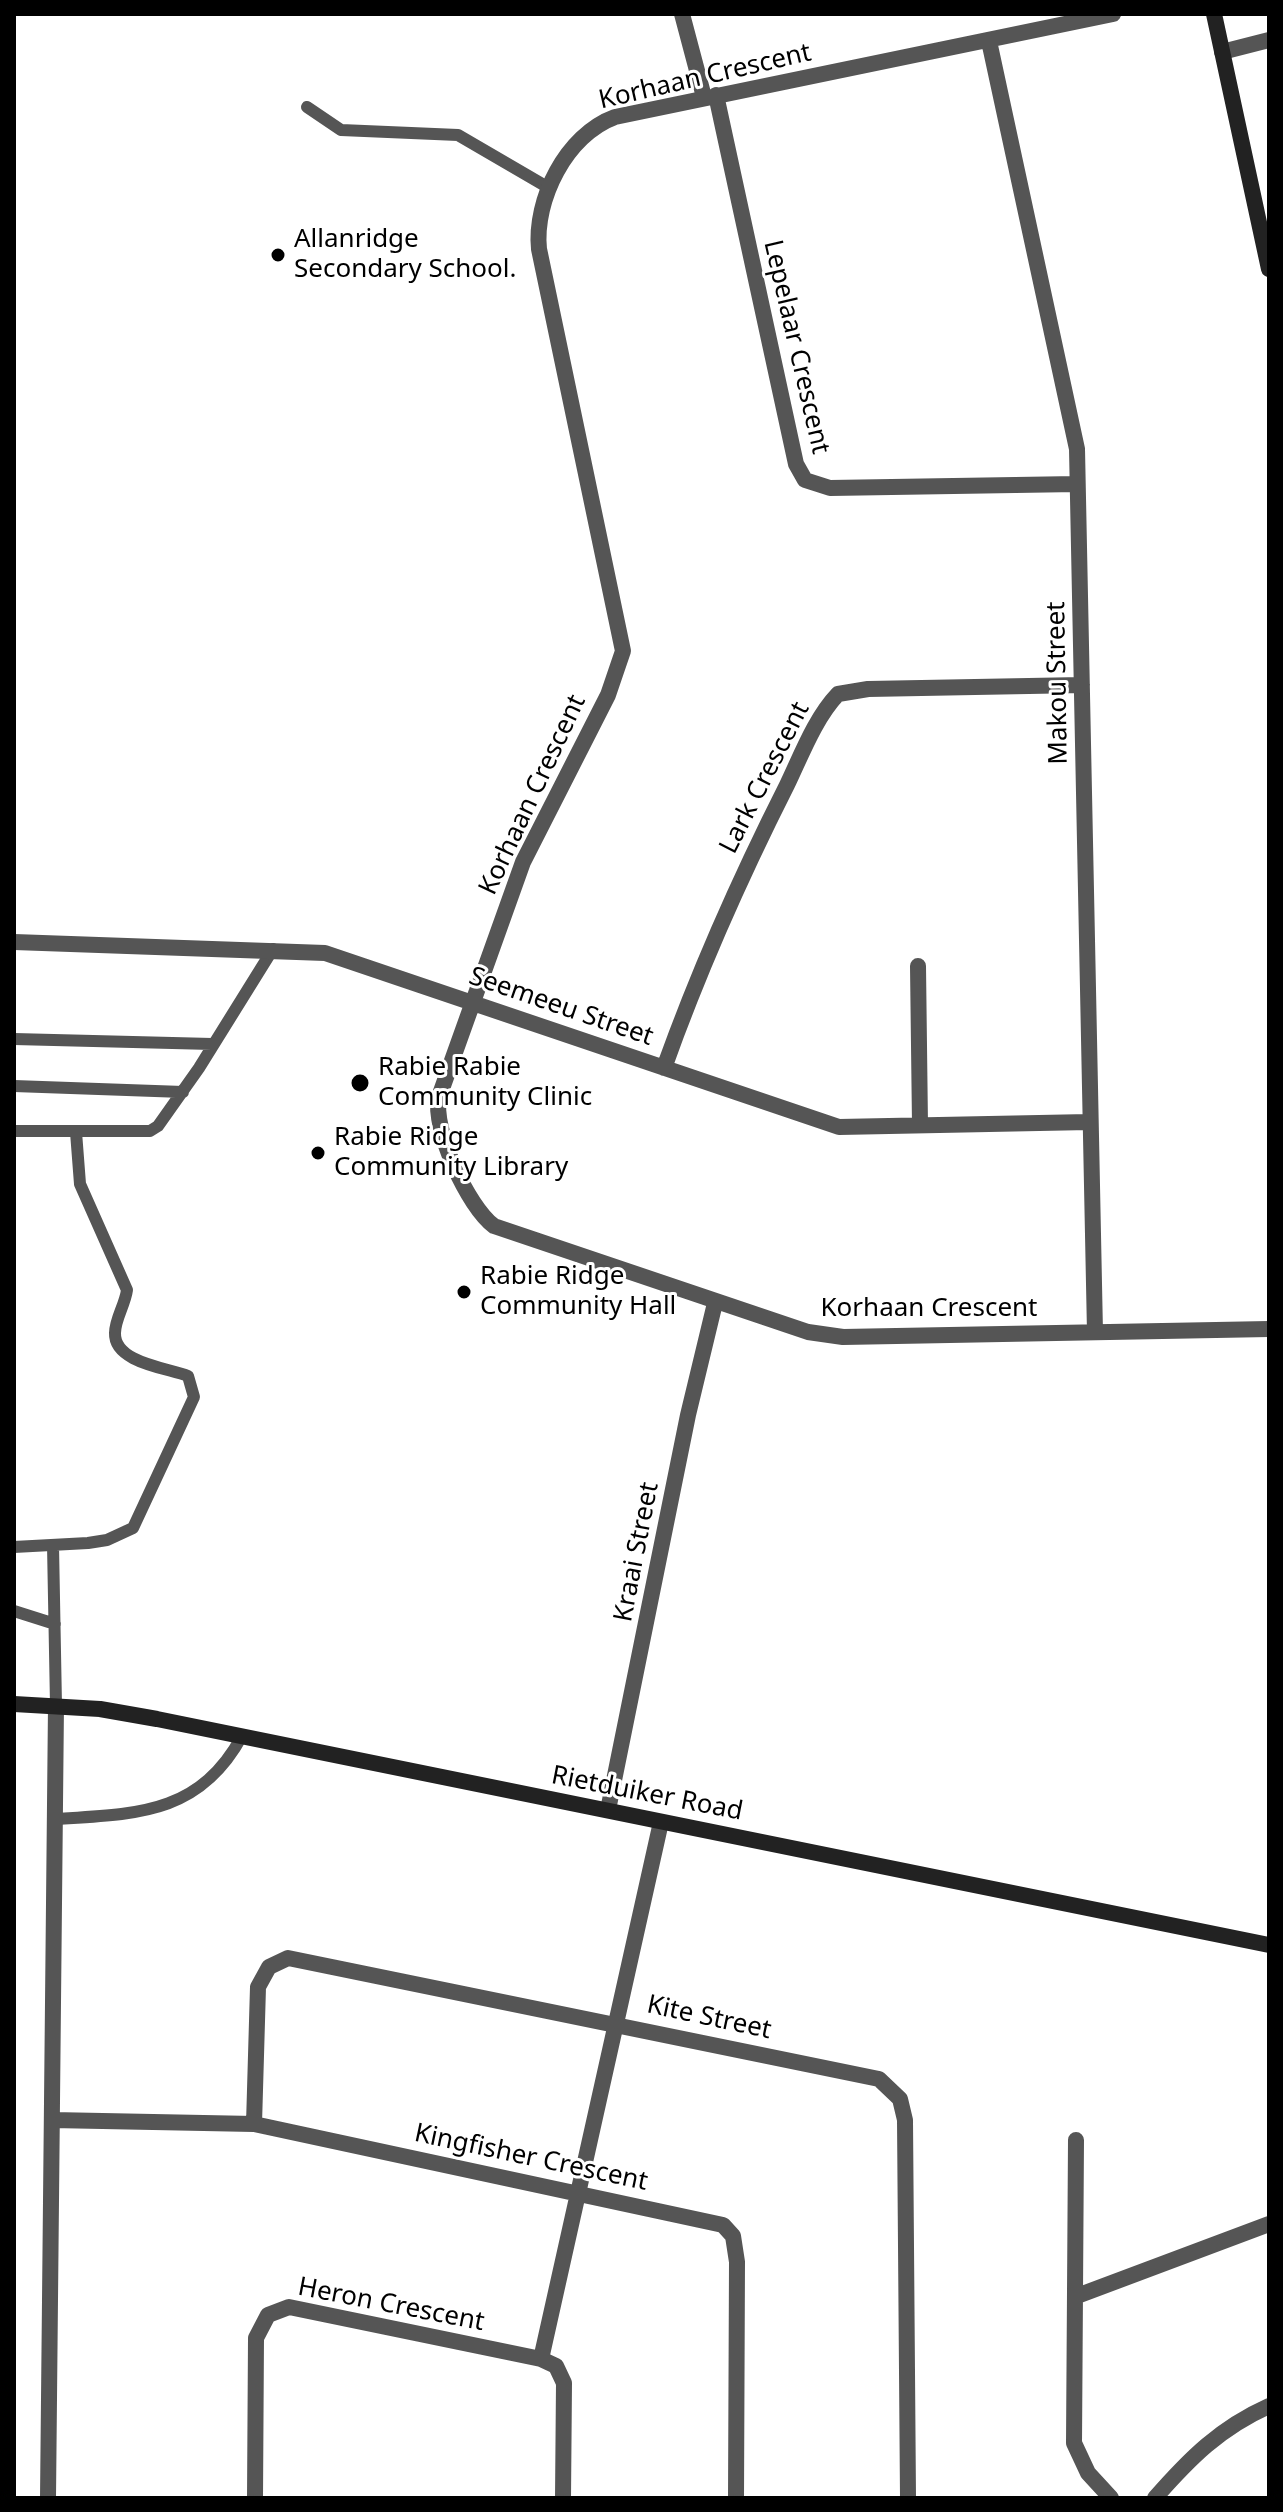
<!DOCTYPE html>
<style>
body{margin:0}
#map{position:relative;width:1283px;height:2512px;overflow:hidden;background:#fff;font-family:"Noto Sans",sans-serif}
canvas{display:block}
.frame{position:absolute;inset:0;border:16px solid #000;pointer-events:none}
</style>
<div id="map">
<canvas width="1283" height="2512"></canvas>
<div class="frame"></div>
</div>
<script>
const ctx = document.querySelector('canvas').getContext('2d');
ctx.lineJoin = 'round';
function stroke(path, color, width, dash) { ctx.strokeStyle = color; ctx.lineWidth = width; ctx.lineCap = dash ? 'butt' : 'round'; ctx.setLineDash(dash || []); ctx.stroke(path); }
function write(font, color, halo, rows, align = 'center') {
  ctx.font = font + ' "Noto Sans",sans-serif'; ctx.lineWidth = 6; ctx.setLineDash([]); ctx.textBaseline = 'middle'; ctx.strokeStyle = halo; ctx.fillStyle = color; for (const [text, x, y, turn = 0] of rows) {
    ctx.save(); ctx.translate(x, y); ctx.rotate((+turn || 0) * Math.PI / 180); ctx.textAlign = isNaN(turn) ? turn : align; if (halo) ctx.strokeText(text, 0, 0); ctx.fillText(text, 0, 0); ctx.restore();
  }
}
stroke(new Path2D(`
 M307 107 341 130 458 135 549 188
 M14 1039 212 1044
 M14 1086 183 1092
 M14 1131H150L158 1126 199 1068 273 949
 M53 1545 56 1705
 M14 1547 88 1543 107 1540 133 1528 194 1397 188 1376C168 1368 114 1363 115 1333 115 1319 125 1305 127 1290L80 1184 76 1132
 M14 1611 55 1624
 M55 1819C136 1814 199 1815 242 1736`), '#555', 12);
stroke(new Path2D(`
 M682 14 704 97
 M1113 14 615 117C566 135 534 200 539 249L623 651 608 695 523 862 439 1097C432 1129 468 1207 494 1226L808 1332 843 1337 1269 1329
 M989 41 1077 449 1095 1332
 M1222 52 1269 40
 M716 95 796 464 805 480 830 488 1077 484
 M14 942 325 953 839 1127 1089 1122
 M918 966 920 1125
 M664 1068C699 970 740 878 787 785 801 756 815 718 838 694L868 689 1082 685
 M608 1810 688 1415 715 1303
 M52 2120 254 2124 723 2225 733 2236 737 2262 736 2498
 M254 2124 258 1987 269 1967 288 1958 879 2079 900 2099 905 2120 908 2498
 M1076 2140 1074 2443 1088 2473 1111 2498
 M1077 2296 1269 2224
 M541 2359 661 1822
 M48 2498 56 1705
 M255 2498 256 2338 268 2315 289 2307 541 2359 556 2366 564 2383 563 2498
 M1155 2498C1190 2458 1220 2428 1269 2406`), '#555', 16);
stroke(new Path2D(`
 M1214 14 1269 269
 M14 1704 100 1709 157 1719 1269 1945`), '#222', 16);
for (const [x, y, r, color] of [
 [278,255,8,"#000"],
 [360,1083,10,"#000"],
 [318,1153,8,"#000"],
 [464,1292,8,"#000"]
]) { const dot = new Path2D(); dot.arc(x, y, r, 0, 2 * Math.PI); ctx.fillStyle = color; ctx.fill(dot); stroke(dot, '#fff', 3); }
write('26px', '#000', '#fff', [
 ["Korhaan Crescent",705,77,-13],
 ["Lepelaar Crescent",796,347,77],
 ["Makou Street",1058,683,-91],
 ["Lark Crescent",765,778,-63],
 ["Korhaan Crescent",533,795,-65],
 ["Seemeeu Street",561,1007,19],
 ["Korhaan Crescent",929,1309],
 ["Kraai Street",637,1552,-79],
 ["Rietduiker Road",647,1794,11],
 ["Kite Street",709,2018,12],
 ["Kingfisher Crescent",531,2158,12],
 ["Heron Crescent",391,2305,11]
]);
write('26px', '#000', '#fff', [
 ["Allanridge",294,240],
 ["Secondary School.",294,270],
 ["Rabie Rabie",378,1068],
 ["Community Clinic",378,1098],
 ["Rabie Ridge",334,1138],
 ["Community Library",334,1168],
 ["Rabie Ridge",480,1277],
 ["Community Hall",480,1307]
], 'left');
</script>
